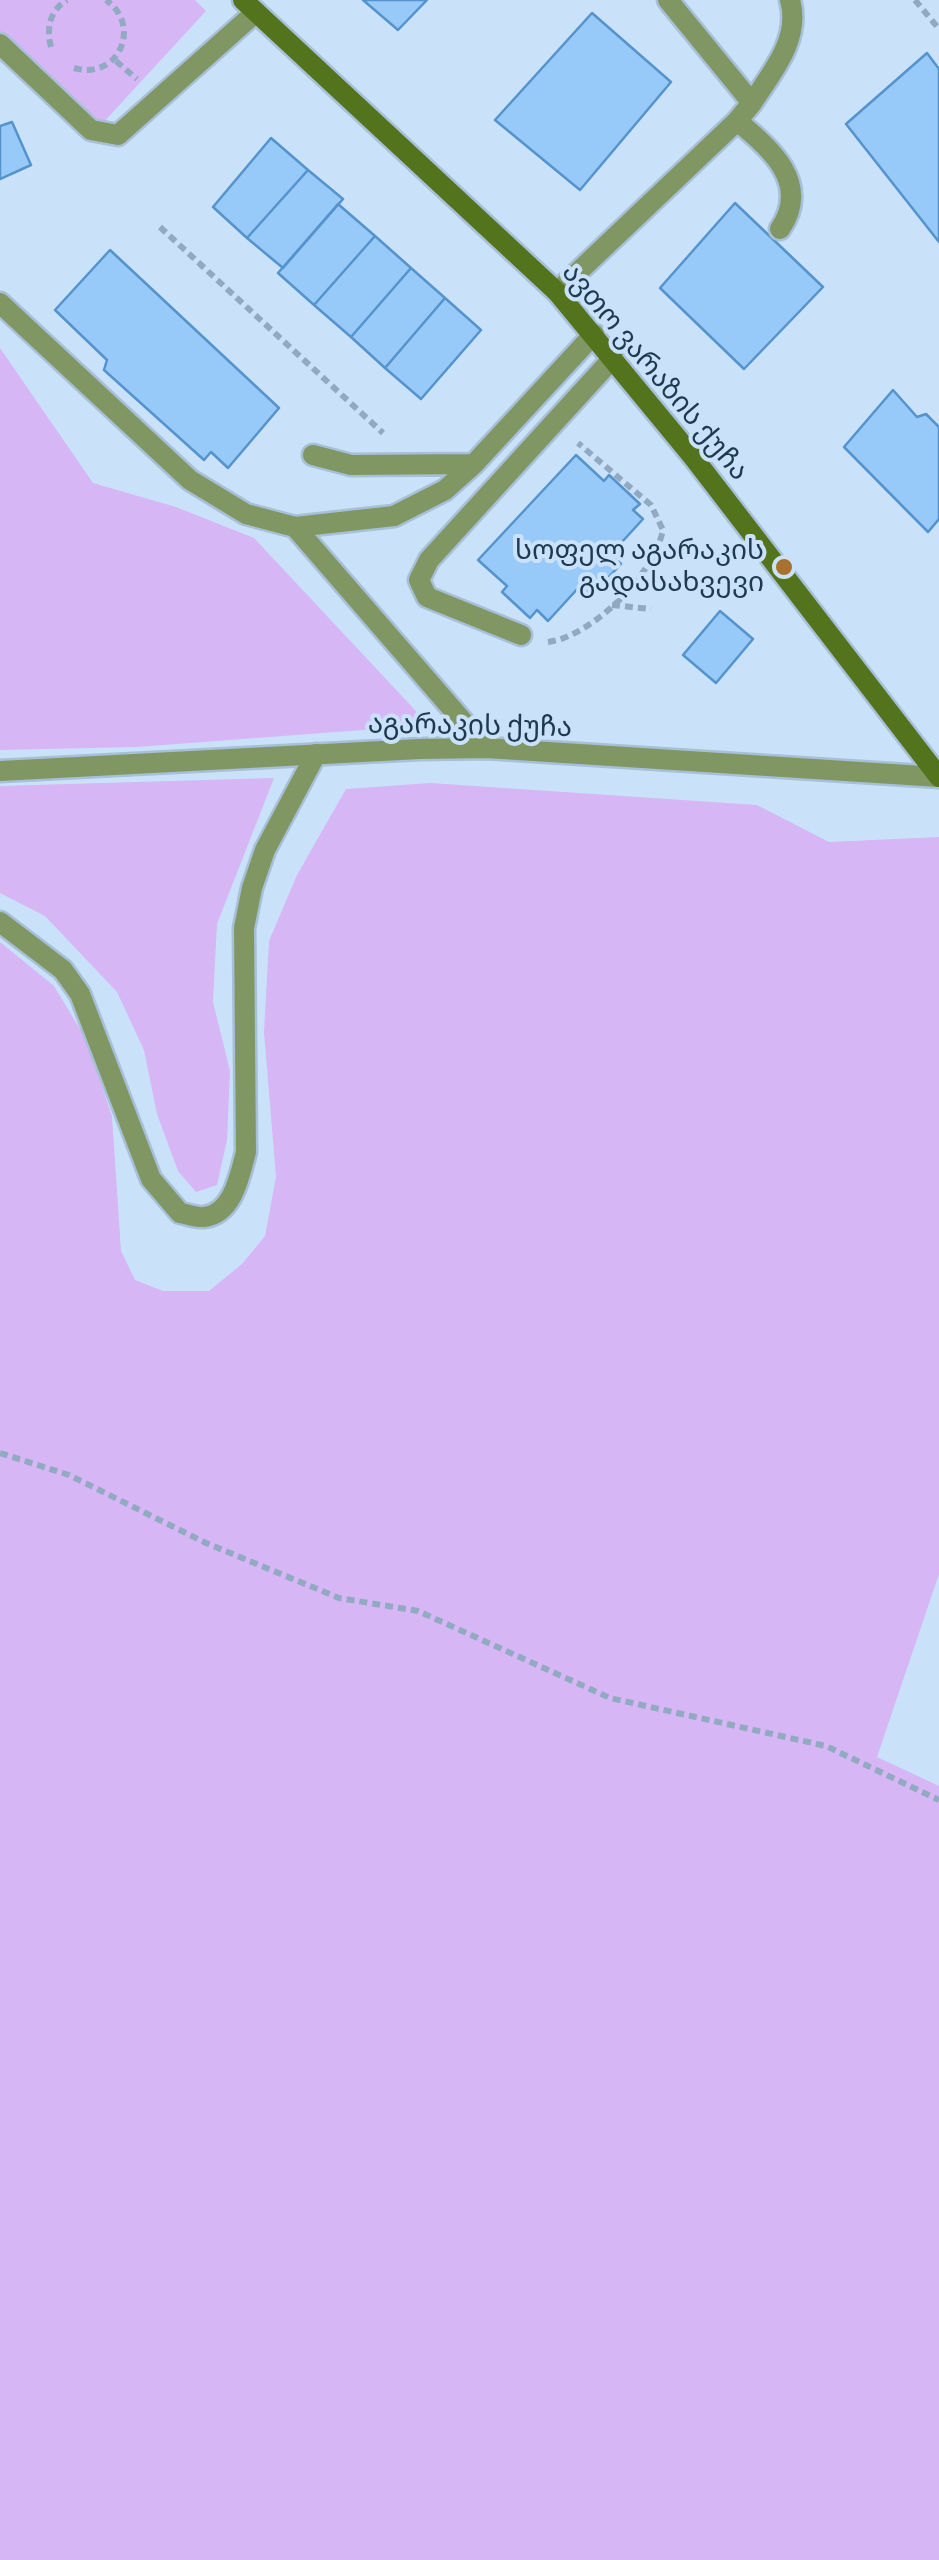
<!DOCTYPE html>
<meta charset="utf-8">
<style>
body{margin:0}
canvas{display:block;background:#c9e2fa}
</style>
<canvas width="939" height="2560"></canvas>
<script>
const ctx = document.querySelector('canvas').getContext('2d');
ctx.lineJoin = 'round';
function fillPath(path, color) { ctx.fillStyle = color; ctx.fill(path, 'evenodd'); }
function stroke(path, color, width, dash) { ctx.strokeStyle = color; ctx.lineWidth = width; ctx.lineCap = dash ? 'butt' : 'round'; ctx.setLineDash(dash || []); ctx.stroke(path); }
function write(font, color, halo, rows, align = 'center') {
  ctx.font = font + ' Literata,"Noto Sans Georgian",serif'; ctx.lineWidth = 8; ctx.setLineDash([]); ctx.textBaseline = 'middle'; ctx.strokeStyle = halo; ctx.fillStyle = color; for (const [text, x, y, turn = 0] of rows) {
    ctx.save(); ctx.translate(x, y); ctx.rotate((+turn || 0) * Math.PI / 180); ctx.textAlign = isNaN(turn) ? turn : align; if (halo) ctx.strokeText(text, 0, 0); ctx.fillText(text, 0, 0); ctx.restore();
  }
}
fillPath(new Path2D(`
 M0 0H195L206 11 101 125 0 32Z
 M0 348 93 483 176 507 254 538 429 725 137 747 0 750Z
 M274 778 217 924 213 1002 230 1071 227 1140 217 1185 196 1192 178 1171 157 1114 144 1050 117 992 45 916 0 893V786Z
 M430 783 757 805 829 842 939 837V1574L877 1757 939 1786V2560H0V942L54 986 86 1039 112 1116 121 1251 135 1280 163 1291H209L242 1264 265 1236 276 1177 264 1032 269 941 297 875 346 789Z`), '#d6b6f4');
const building = new Path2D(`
 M363 0H427L398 30Z
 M592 13 671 82 580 190 495 120Z
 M927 53 939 69V242L846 124Z
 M12 122 31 165 0 179V126Z
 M271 138 308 170 247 238 213 207Z
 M308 170 343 199 283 268 247 238Z
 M735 203 823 287 744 369 660 288Z
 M338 204 375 236 314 305 278 273Z
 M375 236 411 268 351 337 314 305Z
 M110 250 279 408 228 468 211 452 204 460 104 370 107 360 55 310Z
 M411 268 445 298 385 368 351 337Z
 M445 298 481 330 421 399 385 368Z
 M893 390 917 417 926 414 939 427V519L928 532 844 447Z
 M576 455 604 481 609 475 640 504 633 510 643 519 611 554 621 564 591 596 581 585 548 621 537 610 530 618 502 592 507 586 478 560Z
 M720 611 753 639 716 683 683 655Z`);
fillPath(building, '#97c9f9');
stroke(building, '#5593cc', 2.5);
const lane = new Path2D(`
 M0 44 91 130 118 135 256 12
 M752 103C772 72 801 39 790 0
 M737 121C771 148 811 184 780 229
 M557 292 737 121 752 103 668 0
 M0 303 190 480 246 514 295 527 394 516 445 490 474 464
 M313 455 351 465 474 464 594 334
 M295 527 486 748
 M521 635 427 597 419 580 429 560 613 358
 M0 922 63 970 80 994 151 1179 180 1213C187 1214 197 1218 204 1217 233 1214 240 1175 246 1152L244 928 252 888 265 850 316 754`);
const street = new Path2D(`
 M0 771 420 749 486 748 939 777`);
const secondary = new Path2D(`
 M243 0 557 292 693 457 939 777`);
stroke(lane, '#a7c0d8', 25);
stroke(street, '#a7c0d8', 25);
stroke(secondary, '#a7c0d8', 25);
stroke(new Path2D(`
 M915 0 939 29
 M51 47C46 28 50 10 67 0
 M116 61 137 79
 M74 68C118 81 143 26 106 0
 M160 227 383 433
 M612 605 651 609
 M548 642C593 636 654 574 663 530L651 505 578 443
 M0 1453 69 1475 206 1543 339 1598 418 1611 610 1698 826 1746 939 1800`), '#91aac2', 6, [8, 5]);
stroke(lane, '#809763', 20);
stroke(street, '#809763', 20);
stroke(secondary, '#54731d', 20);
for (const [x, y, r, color] of [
 [784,567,10,"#a9712e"]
]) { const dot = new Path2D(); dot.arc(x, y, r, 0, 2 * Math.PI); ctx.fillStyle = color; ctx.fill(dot); stroke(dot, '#c9e2fa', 4); }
write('28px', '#1f3951', '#c9e2fa', [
 ["ავთო ვარაზის ქუჩა",655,372,50],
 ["აგარაკის ქუჩა",470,726,1]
]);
write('28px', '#1f3951', '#c9e2fa', [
 ["სოფელ აგარაკის",764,551],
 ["გადასახვევი",764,583]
], 'right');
</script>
